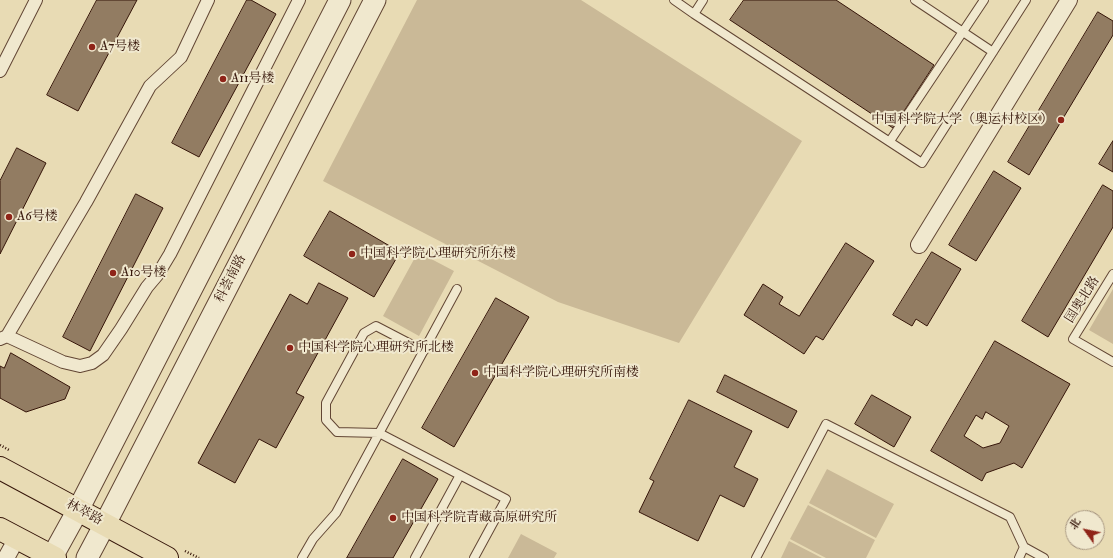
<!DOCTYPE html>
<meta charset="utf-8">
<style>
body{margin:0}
#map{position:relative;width:1113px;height:558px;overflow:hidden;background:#e8dbb4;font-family:"IM FELL Double Pica","Noto Serif SC",serif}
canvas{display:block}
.north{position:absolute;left:1065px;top:510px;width:40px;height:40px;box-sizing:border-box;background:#f0e8ce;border:1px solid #a5947f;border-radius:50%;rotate:303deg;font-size:11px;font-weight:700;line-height:16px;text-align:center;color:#351509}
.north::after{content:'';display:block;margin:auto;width:14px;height:18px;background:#8f2418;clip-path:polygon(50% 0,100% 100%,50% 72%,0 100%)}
</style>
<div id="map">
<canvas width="1113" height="558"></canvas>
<div class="north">北</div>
</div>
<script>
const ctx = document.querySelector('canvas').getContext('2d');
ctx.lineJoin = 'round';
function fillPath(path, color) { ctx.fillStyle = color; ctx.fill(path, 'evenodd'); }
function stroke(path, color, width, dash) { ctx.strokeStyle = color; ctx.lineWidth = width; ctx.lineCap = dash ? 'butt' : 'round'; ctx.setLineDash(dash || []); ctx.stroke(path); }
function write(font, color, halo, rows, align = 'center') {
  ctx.font = font + ' "IM FELL Double Pica","Noto Serif SC",serif'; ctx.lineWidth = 4; ctx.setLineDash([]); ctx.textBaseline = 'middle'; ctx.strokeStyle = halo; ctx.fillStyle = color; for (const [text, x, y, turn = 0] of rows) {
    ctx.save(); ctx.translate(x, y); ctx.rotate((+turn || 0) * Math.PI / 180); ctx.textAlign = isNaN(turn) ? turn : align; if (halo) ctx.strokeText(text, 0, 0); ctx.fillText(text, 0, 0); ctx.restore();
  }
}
fillPath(new Path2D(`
 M417 0H581L802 141 679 343 558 302 323 181Z
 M418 252 454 271 419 336 383 316Z
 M1113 289V344L1089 330Z
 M827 469 894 504 876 538 809 503Z
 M808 505 875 540 866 558H826L790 539Z
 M521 534 557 553 554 558H508Z
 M789 541 822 558H781Z`), '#cab997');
const building = new Path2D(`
 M97 0H137L78 111 47 95Z
 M247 0H251L276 14 199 157 172 143Z
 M744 0H836L934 65 893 128 730 20Z
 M1098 12 1113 21V35L1029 175 1008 162Z
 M1113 141V172L1099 164Z
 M17 148 46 163 0 254V181Z
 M994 171 1021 188 976 261 949 245Z
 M1103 185 1113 191V227L1048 337 1022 321Z
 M136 194 163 208 90 351 63 337Z
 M330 211 400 252 374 297 304 256Z
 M846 243 874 261 823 340 816 336 804 354 744 315 763 284 783 297 779 304 799 316Z
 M932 252 961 269 927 326 916 319 912 326 893 315Z
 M319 283 348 298 296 393 304 397 276 448 259 439 235 483 198 463 290 294 307 304Z
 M496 298 529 317 454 447 422 428Z
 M995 341 1070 384 1022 468 1014 463 986 473 982 481 931 451ZM986 412 1009 426 1000 443 983 448 964 436 976 415 982 419Z
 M11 353 70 387 65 399 26 412 0 398V366L4 368Z
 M725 375 797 411 788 428 717 392Z
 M872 395 911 417 894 447 855 424Z
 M689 400 752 431 734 467 758 479 744 507 720 495 698 541 639 512 654 481 650 479Z
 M403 459 438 479 393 558H347Z`);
fillPath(building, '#927c62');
stroke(building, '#351509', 1);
const service = new Path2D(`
 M674 0 694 14
 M703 0 694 14 922 163 1026 0
 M915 0 993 52
 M890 141 984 0
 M1113 274 1073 339 1113 362
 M424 351 376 326 364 333 326 403V420L337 432 379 433 506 499 474 558
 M1024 547 1044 558
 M302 558 313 539 336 513 457 289
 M415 558 460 475
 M756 558 826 424 1010 517 1024 547 1019 558`);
const pedestrian = new Path2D(`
 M0 71 36 0
 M7 336 86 202 150 86 181 57 208 0
 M0 339 7 336 63 362 80 366 92 363 103 355 121 329 147 287 158 274 170 254 299 0`);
const minor = new Path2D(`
 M919 245 1069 0
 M6 558 17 538`);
const tertiary = new Path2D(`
 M52 557 78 510 340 0
 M87 558 105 524 375 0`);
const primary = new Path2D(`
 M0 468 167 558
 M0 529 55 558`);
stroke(service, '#624634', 10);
stroke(pedestrian, '#624634', 14);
stroke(minor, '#624634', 18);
stroke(tertiary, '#624634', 23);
stroke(primary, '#351509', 24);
stroke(new Path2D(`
 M0 445 9 450
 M185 551 199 558`), '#351509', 2.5, [1, 2]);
stroke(service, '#f0e8ce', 8);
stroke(pedestrian, '#f0e8ce', 12);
stroke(minor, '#f0e8ce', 16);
stroke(tertiary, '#f0e8ce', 21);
stroke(primary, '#e8dbb4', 22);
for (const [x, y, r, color] of [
 [92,47,4,"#8f2418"],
 [223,79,4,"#8f2418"],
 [1061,120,4,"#8f2418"],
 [9,217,4,"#8f2418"],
 [352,254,4,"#8f2418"],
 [113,273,4,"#8f2418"],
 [290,348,4,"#8f2418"],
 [475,373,4,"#8f2418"],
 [393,518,4,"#8f2418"]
]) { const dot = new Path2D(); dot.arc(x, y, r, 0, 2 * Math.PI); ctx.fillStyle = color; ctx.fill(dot); stroke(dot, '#f0e8ce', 1.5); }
write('13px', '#351509', '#f0e8ce', [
 ["A7号楼",100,47],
 ["A11号楼",231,79],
 ["中国科学院大学（奥运村校区）",1053,120,"right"],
 ["A6号楼",17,217],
 ["中国科学院心理研究所东楼",360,254],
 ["A10号楼",121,273],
 ["中国科学院心理研究所北楼",298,348],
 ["中国科学院心理研究所南楼",483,373],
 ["中国科学院青藏高原研究所",401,518]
], 'left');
write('13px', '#351509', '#f0e8ce', [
 ["科荟南路",231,279,-63],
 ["国奥北路",1083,300,-58],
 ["林萃路",84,513,28]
]);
</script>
